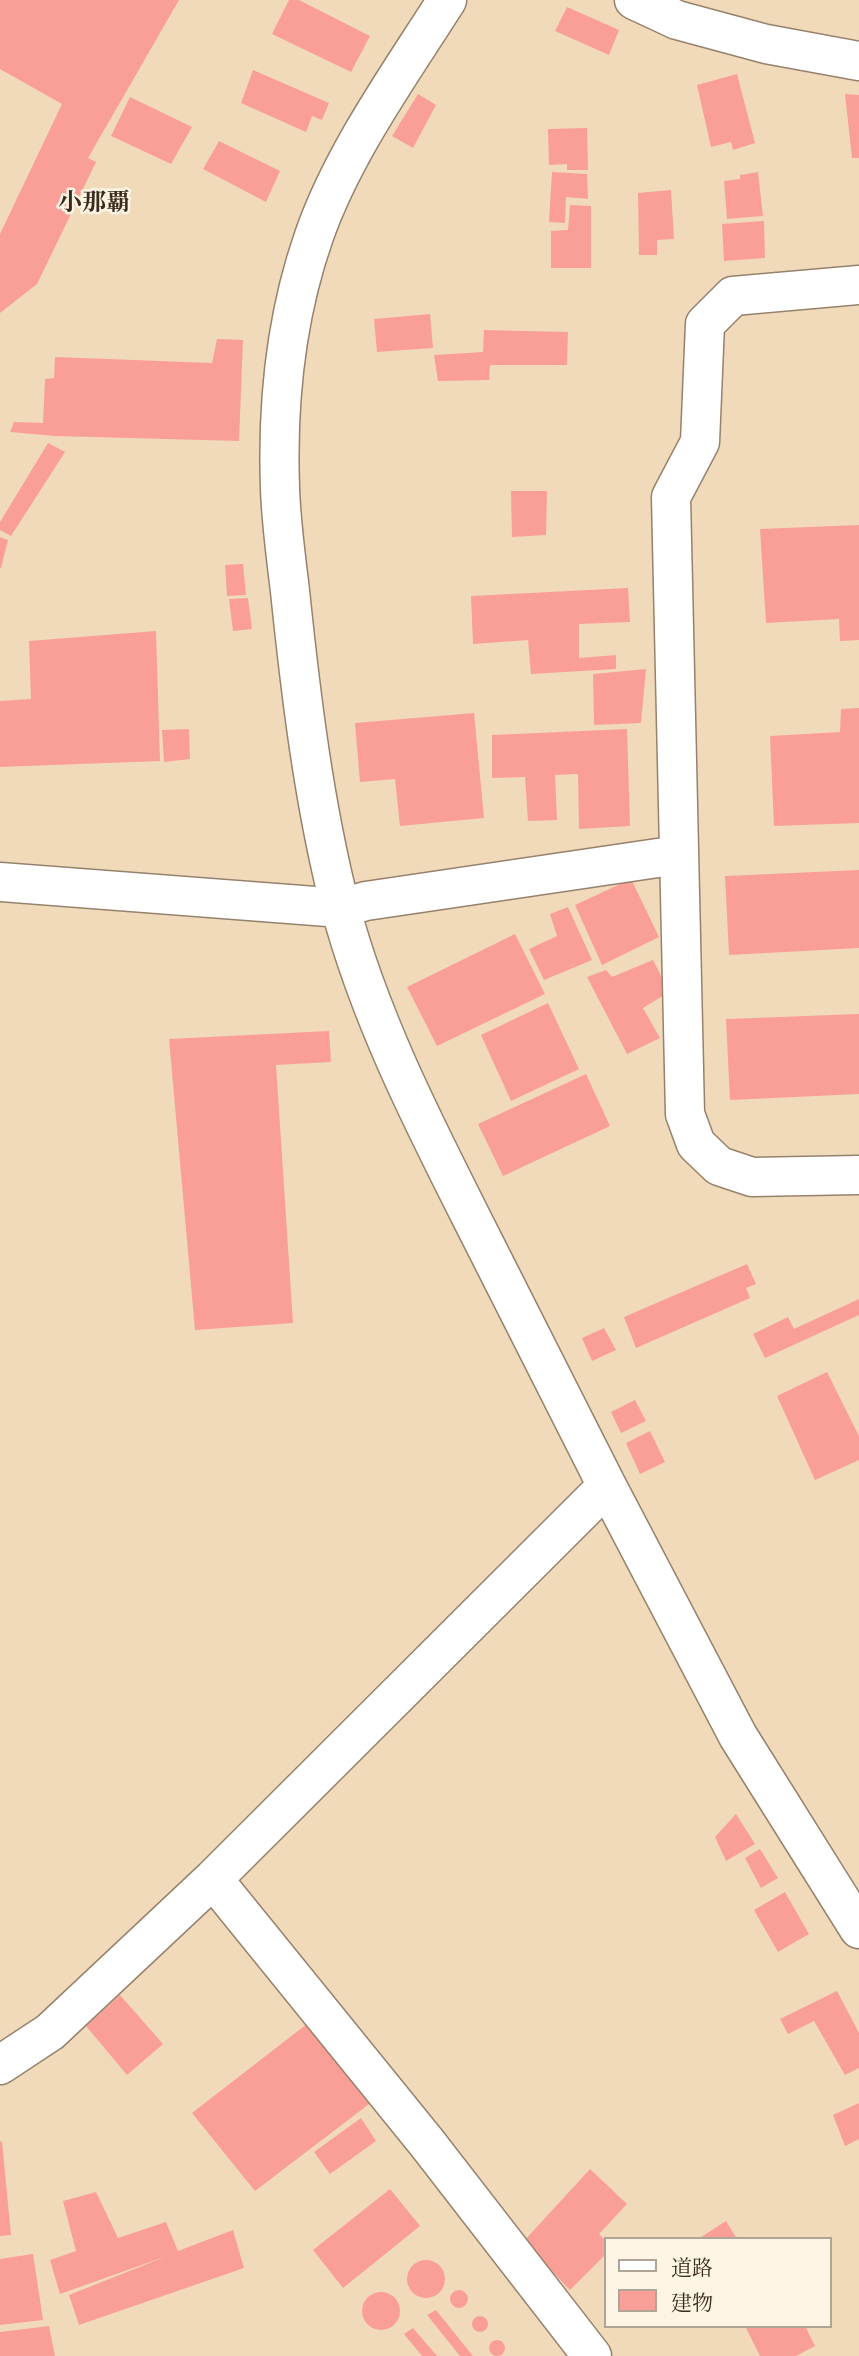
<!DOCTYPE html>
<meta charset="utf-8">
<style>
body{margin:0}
#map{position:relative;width:859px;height:2356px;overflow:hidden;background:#f1daba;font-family:"Libre Caslon Text","Noto Serif JP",serif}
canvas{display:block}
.legend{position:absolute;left:604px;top:2237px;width:228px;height:91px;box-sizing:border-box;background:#fcf5e5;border:2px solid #afa495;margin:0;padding:9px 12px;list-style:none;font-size:21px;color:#3b2a1e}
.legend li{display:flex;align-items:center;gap:14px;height:35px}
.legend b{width:35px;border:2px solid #afa495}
</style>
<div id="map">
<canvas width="859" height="2356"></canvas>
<ul class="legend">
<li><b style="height:9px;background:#fff"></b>道路</li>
<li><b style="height:19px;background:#fa9f98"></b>建物</li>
</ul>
</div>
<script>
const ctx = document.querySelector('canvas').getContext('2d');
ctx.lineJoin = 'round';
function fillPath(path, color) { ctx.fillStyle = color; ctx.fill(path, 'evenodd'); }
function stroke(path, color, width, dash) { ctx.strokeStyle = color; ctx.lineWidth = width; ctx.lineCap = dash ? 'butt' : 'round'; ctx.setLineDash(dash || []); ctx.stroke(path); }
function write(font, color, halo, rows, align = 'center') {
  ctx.font = font + ' "Libre Caslon Text","Noto Serif JP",serif'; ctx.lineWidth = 5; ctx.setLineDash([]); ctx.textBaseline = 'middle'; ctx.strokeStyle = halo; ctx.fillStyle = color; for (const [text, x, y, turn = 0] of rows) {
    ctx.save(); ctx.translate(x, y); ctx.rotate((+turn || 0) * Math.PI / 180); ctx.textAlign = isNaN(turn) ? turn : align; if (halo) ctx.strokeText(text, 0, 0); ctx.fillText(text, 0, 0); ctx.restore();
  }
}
fillPath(new Path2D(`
 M0 0H179L88 158 96 162 37 284 0 313V234L62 104 0 69Z
 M289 0H299L370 36 351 72 272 34Z
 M567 7 619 30 609 55 555 31Z
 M253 70 329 103 322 120 312 116 306 132 241 103Z
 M737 74 755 143 733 150 731 142 711 147 697 85Z
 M418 94 436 105 413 148 392 136Z
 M845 94 859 95V158H852Z
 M130 97 192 127 171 164 111 136Z
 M587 128 588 170H567V164L549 165 548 129Z
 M219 141 280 171 266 202 203 169Z
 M552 172 587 174 588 199 566 197 565 223 549 222Z
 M758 172 763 216 727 219 724 181 740 179V175Z
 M671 190 674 239 657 240V255H639L638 193Z
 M570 205 591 206V268H551V231L568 230Z
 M764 221 765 258 724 261 722 224Z
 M430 314 433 348 377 352 374 319Z
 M484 330 568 332 567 365H490L489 380 438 381 434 355 483 352Z
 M217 339 243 340 239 441 55 436 10 432 14 422 43 423 45 379 54 378 55 357 212 363Z
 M48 443 65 452 11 536 0 530V522Z
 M511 491H547L546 535 512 537Z
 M859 525V640L840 641 839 619 766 623 760 529Z
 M0 537 8 540 1 568H0Z
 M243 564 246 595 227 596 225 565Z
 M628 588 630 622 579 624V658L616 655V669L531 674 528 640 473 644 471 596Z
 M248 598 252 629 233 631 229 599Z
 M156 631 160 761 0 767V701L31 699 29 641Z
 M646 669 641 723 594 725 593 674Z
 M859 708V823L774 826 770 736 840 732 841 709Z
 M474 713 484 818 400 826 395 779 360 782 355 723Z
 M189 729 190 759 164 762 162 730Z
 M627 729 630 826 579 829 578 774 555 775 557 820 528 821 525 777 492 778V735Z
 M859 870V948L729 955 725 876Z
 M631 879 659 937 602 965 575 905Z
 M568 907 592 960 544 980 529 949 557 936 550 914Z
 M515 934 545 994 437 1046 407 987Z
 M653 960 669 992 643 1008 660 1038 627 1054 587 977 606 970 612 977Z
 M548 1003 579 1069 511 1101 481 1035Z
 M859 1014V1094L730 1100 726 1019Z
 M329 1031 331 1062 276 1065 293 1323 195 1330 169 1039Z
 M586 1074 610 1126 503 1176 478 1124Z
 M747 1264 756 1284 746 1288 750 1298 636 1348 624 1317Z
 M859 1299V1315L765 1358 753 1334 788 1317 794 1329Z
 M604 1328 616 1350 592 1361 582 1338Z
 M827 1372 859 1436V1460L815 1480 777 1396Z
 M635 1400 646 1421 621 1433 611 1412Z
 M650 1431 665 1462 640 1474 626 1443Z
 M736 1814 755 1844 726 1861 715 1837Z
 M760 1849 778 1878 761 1888 745 1858Z
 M785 1892 809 1934 778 1952 754 1910Z
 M837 1991 859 2033V2068L845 2075 814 2021 788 2034 780 2019Z
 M120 1995 163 2044 127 2075 86 2026Z
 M312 2020 373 2101 255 2191 192 2113Z
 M859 2103V2139L845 2146 833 2115Z
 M361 2118 376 2141 330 2174 314 2152Z
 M2 2141 11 2235 0 2236V2142Z
 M590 2169 627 2204 599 2234 605 2240V2255L570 2290 523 2242Z
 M390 2189 420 2226 343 2288 313 2250Z
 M96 2192 118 2238 166 2222 178 2251 233 2230 244 2268 79 2325 69 2295 167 2256 60 2294 50 2260 76 2251 63 2201Z
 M726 2221 737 2239H698Z
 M33 2254 43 2320 0 2325V2259Z
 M407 2279a19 19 0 1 1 38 0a19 19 0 1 1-38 0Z
 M450 2299a9 9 0 1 1 18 0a9 9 0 1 1-18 0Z
 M362 2311a19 19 0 1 1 38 0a19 19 0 1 1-38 0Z
 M436 2310 473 2356H460L427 2315Z
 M472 2324a8 8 0 1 1 16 0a8 8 0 1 1-16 0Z
 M49 2326 55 2356H0V2332Z
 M745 2326H805L815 2346 796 2356H760Z
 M413 2328 437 2356H422L404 2334Z
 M489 2348a8 8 0 1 1 16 0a8 8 0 1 1-16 0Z`), '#fa9f98');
const minor = new Path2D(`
 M634 0 677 20 766 44 859 61
 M859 285 733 296 705 324 700 442 671 497 685 1114 696 1144 719 1166 752 1177 859 1175
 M0 882 341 908 366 901 678 855
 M607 1486 738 1736 859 1929
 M213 1879 427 2143 592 2356
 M0 2065 50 2032 213 1879 607 1486C561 1396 516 1305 470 1215 420 1116 369 1015 340 906 314 804 301 697 290 591 286 557 281 522 280 488 277 403 286 316 314 236 343 153 400 74 447 0`);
stroke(minor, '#96826c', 41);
stroke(minor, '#fff', 38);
write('bold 24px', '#3b2a1e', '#fcf5e5', [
 ["小那覇",94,203]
]);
</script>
